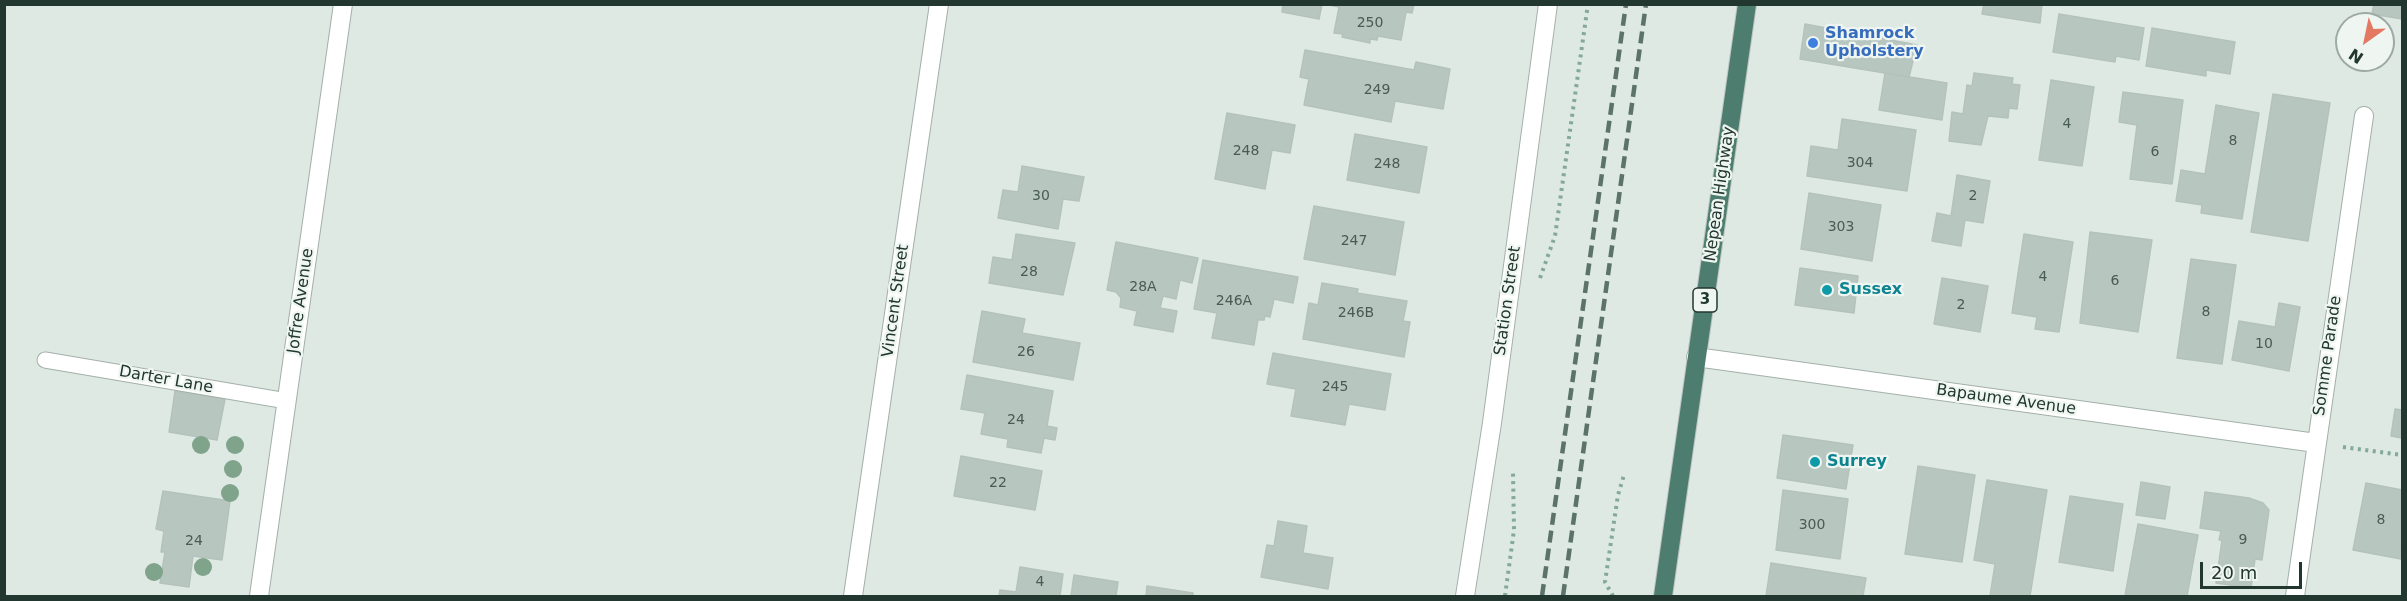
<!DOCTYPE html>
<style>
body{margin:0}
#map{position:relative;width:2407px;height:601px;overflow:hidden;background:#dfe9e4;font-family:"DejaVu Sans",sans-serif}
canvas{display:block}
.frame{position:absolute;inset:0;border:6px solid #223730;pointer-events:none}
.north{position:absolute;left:2335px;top:12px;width:60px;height:60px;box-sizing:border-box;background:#eff6f2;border:2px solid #9daaa4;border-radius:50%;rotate:213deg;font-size:16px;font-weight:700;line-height:24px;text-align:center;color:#223730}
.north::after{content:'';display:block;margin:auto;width:21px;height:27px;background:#e37863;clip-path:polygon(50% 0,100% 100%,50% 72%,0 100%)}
.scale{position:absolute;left:2200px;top:562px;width:102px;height:27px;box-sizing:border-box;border:3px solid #223730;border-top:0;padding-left:8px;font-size:18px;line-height:21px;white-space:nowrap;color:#223730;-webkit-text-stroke:4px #eff6f2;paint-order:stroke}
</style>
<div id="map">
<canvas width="2407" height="601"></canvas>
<div class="frame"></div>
<div class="north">N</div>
<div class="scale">20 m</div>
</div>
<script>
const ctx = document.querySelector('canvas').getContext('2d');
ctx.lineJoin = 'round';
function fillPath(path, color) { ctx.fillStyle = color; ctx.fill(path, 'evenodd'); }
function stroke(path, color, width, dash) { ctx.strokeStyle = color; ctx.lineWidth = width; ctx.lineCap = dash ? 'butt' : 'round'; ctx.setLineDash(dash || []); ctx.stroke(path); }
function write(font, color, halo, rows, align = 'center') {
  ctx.font = font + ' "DejaVu Sans",sans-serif'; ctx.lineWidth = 4.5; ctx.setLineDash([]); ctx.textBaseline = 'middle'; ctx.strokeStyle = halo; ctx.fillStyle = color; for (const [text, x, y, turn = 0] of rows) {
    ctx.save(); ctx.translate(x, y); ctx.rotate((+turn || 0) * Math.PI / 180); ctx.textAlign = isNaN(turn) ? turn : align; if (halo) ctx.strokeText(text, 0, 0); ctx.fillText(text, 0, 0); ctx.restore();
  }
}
const building = new Path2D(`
 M1283 4H1322L1319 19 1282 12Z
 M1325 4H1414L1412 13 1406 12 1401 40 1378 36 1377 40 1370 39V43L1342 37 1343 34 1334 33 1339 7Z
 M1984 4H2042L2040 23 1982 14Z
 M2374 4H2402V19L2372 14Z
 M2059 14 2144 28 2139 60 2116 56 2115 62 2053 52Z
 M1805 24 1917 45 1909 77 1800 59Z
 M2152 28 2235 42 2230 74 2206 70V76L2146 66Z
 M1305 50 1414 70 1416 62 1450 69 1443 109 1395 101 1391 122 1304 105 1309 79 1300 77Z
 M1885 73 1947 83 1942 120 1879 110Z
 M1974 73 2013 78 2012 84 2020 85 2017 109 2009 108 2008 118 1988 116 1981 145 1949 141 1952 112 1963 114 1967 85 1972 86Z
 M2051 80 2094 87 2082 166 2039 160Z
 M2123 92 2183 100 2172 184 2130 179 2137 125 2119 122Z
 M2273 94 2330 103 2308 241 2251 232Z
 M2216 105 2259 113 2242 219 2201 213 2202 205 2176 201 2181 170 2205 174Z
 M1227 113 1295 125 1290 153 1272 150 1265 189 1215 179Z
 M1842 119 1916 130 1907 191 1807 176 1811 146 1838 150Z
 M1355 134 1427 147 1419 193 1347 180Z
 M1022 166 1084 177 1079 201 1063 199 1058 229 998 218 1003 190 1018 192Z
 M1957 175 1990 181 1983 223 1965 220 1961 246 1932 241 1937 213 1951 216Z
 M1809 193 1881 205 1872 261 1801 249Z
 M1314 206 1404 222 1395 275 1304 259Z
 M2090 232 2152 240 2138 332 2080 323Z
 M1016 234 1075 243 1063 295 989 283 993 257 1012 260Z
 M2024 234 2073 242 2059 332 2035 329 2037 317 2012 313Z
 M1116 242 1198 258 1192 283 1180 280 1176 299 1163 296 1160 308 1177 311 1173 332 1134 325 1137 311 1120 307 1121 298 1116 292 1107 290Z
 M2191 259 2236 265 2222 364 2177 358Z
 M1203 260 1298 277 1293 303 1274 299 1270 317 1265 316 1264 320H1258L1254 345 1212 338 1217 313 1194 309Z
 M1800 268 1858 276 1854 313 1795 305Z
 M1942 278 1988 286 1980 332 1934 324Z
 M1322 283 1358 289 1357 293 1407 301 1403 321 1410 322 1404 357 1303 339 1309 303 1318 305Z
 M2279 303 2300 307 2289 371 2232 360 2239 321 2275 327Z
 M982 311 1025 319 1022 333 1080 343 1073 380 973 362Z
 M1273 353 1391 374 1385 410 1349 404 1345 425 1291 416 1296 389 1267 384Z
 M967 375 1053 391 1047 426 1057 428 1055 440 1044 438 1041 453 1007 447 1008 439 981 434 985 413 961 409Z
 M175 391 225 399 217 440 169 432Z
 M2395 409 2402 410V438L2391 436Z
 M1783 435 1853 445 1846 489 1777 478Z
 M961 456 1042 471 1035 510 954 496Z
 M1918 466 1975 475 1962 562 1905 554Z
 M1987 480 2047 490 2030 596H1990L1995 564 1974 560Z
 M2141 482 2170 487 2165 519 2136 515Z
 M2366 483 2402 490 2401 559 2353 550Z
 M1783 490 1848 499 1840 559 1776 550Z
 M163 491 230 501 222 560 193 556 189 587 160 583 165 552H161L164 531 156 529Z
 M2205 492 2249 498 2263 503 2269 510 2262 560 2255 559 2251 588 2216 583 2222 540H2219L2221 531 2200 528Z
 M2070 496 2123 504 2113 571 2059 562Z
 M1278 521 1307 526 1303 553 1333 558 1328 589 1261 577 1267 545 1274 546Z
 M2138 524 2198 535 2187 596H2125Z
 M1771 563 1866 578 1863 596H1766Z
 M1020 567 1063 574 1060 596H999L1000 590 1016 592Z
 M1074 575 1118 582 1116 596H1071Z
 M1147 586 1193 593V596H1146Z`);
fillPath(building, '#b8c6c0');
stroke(building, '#b3c2ba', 1.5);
const service = new Path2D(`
 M45 360 287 401`);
const minor = new Path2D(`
 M1696 357 2316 443
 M259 596 343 4
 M853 596 939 4
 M2295 596 2364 116`);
const tertiary = new Path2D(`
 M1465 596 1492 423 1548 4`);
const trunk = new Path2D(`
 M1663 596 1747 4`);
stroke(service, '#a3b0aa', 17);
stroke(minor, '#a3b0aa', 20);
stroke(tertiary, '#a3b0aa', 20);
stroke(trunk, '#bdc3c1', 20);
stroke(new Path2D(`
 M1540 278 1555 236 1588 4
 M2343 447 2402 455
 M1505 596 1514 530 1513 472
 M1613 596 1605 582 1618 495 1624 475`), '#83a99a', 4, [3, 4.5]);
stroke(service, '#fff', 15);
stroke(minor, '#fff', 18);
stroke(tertiary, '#fff', 18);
stroke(trunk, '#4c7d6e', 18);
stroke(new Path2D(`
 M1542 596 1626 4
 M1563 596 1646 4`), '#5c736b', 4.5, [12, 6]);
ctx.fillStyle = '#7fa38b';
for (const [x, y] of [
 [201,445],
 [235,445],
 [233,469],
 [230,493],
 [203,567],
 [154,572]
]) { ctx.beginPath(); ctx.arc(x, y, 9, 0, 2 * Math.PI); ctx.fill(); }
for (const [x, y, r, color] of [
 [1813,43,6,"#3f7fe0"],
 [1827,290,6,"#0f9aa8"],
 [1815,462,6,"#0f9aa8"]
]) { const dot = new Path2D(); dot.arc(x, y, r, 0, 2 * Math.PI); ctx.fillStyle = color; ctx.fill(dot); stroke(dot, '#eff6f2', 2); }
write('14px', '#485b54', null, [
 ["250",1370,23],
 ["249",1377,90],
 ["4",2067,124],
 ["8",2233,141],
 ["248",1246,151],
 ["6",2155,152],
 ["304",1860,163],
 ["248",1387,164],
 ["30",1041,196],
 ["2",1973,196],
 ["303",1841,227],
 ["247",1354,241],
 ["28",1029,272],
 ["4",2043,277],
 ["6",2115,281],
 ["28A",1143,287],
 ["246A",1234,301],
 ["2",1961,305],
 ["8",2206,312],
 ["246B",1356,313],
 ["10",2264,344],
 ["26",1026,352],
 ["245",1335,387],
 ["24",1016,420],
 ["22",998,483],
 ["8",2381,520],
 ["300",1812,525],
 ["9",2243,540],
 ["24",194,541],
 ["4",1040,582]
]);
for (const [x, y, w] of [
 [1705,300,24]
]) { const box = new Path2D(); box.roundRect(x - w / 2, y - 12, w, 24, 4.5); ctx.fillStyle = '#eff6f2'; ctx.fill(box); stroke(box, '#223730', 1.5); }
write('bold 15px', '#223730', null, [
 ["3",1705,300]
]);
write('bold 16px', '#366cbe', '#eff6f2', [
 ["Shamrock",1825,34],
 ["Upholstery",1825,52]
], 'left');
write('16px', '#223730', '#eff6f2', [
 ["Nepean Highway",1720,194,-82],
 ["Joffre Avenue",301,301,-82],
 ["Vincent Street",896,301,-82],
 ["Station Street",1508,301,-82],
 ["Somme Parade",2328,356,-82],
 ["Darter Lane",166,380,10],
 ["Bapaume Avenue",2006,400,8]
]);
write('bold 16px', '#0d838f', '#eff6f2', [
 ["Sussex",1839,290],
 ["Surrey",1827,462]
], 'left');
</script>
